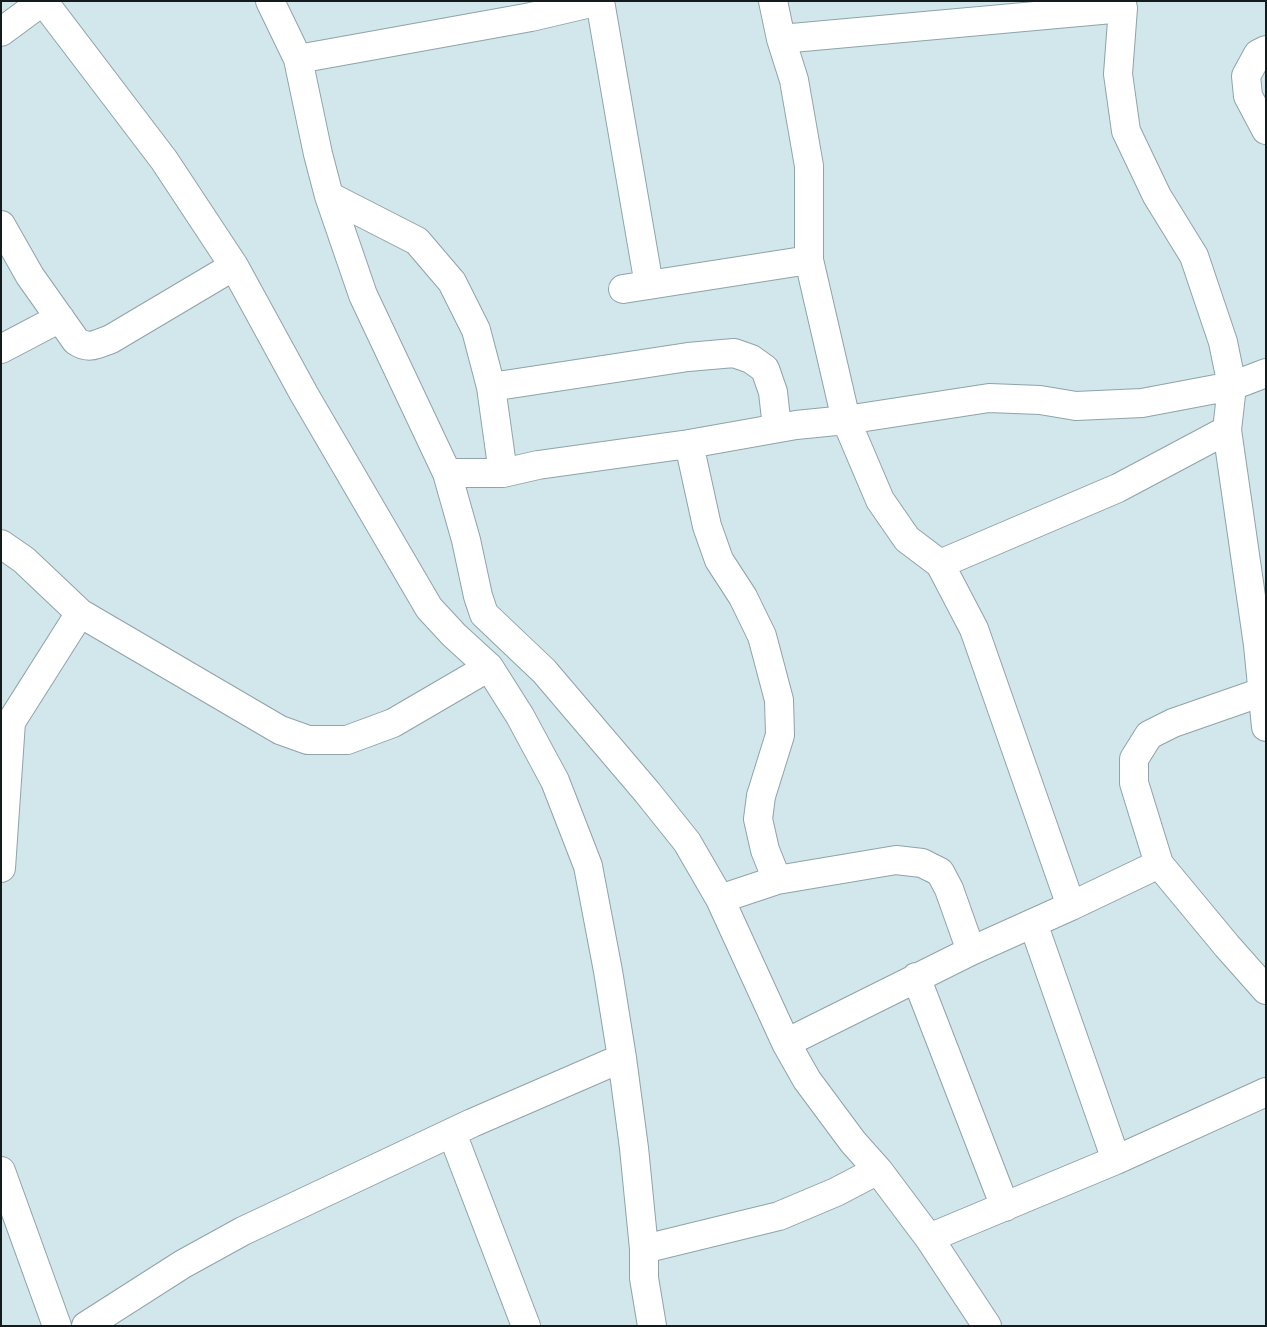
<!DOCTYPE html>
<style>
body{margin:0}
#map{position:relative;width:1267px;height:1327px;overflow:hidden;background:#d1e7ec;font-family:"Exo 2",sans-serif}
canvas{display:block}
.frame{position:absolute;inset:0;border:2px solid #141b1d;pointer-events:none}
</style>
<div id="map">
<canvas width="1267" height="1327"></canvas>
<div class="frame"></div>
</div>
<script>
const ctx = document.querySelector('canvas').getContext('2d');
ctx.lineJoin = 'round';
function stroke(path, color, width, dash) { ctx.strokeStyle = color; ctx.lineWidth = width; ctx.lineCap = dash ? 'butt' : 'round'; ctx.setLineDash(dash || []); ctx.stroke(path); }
const minor = new Path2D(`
 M270 1 298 59 318 154 329 196 363 295 447 473 466 540 478 596 484 614 544 671 647 792 687 842 720 899 786 1043 807 1080 853 1142 878 1170 929 1238 987 1326
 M600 1 649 285
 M773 1 781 39 794 80 809 166V260L846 420 880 500 907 539 940 564 974 629 1071 906
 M1121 1 1123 8 1118 74 1126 131 1157 196 1194 256 1223 342 1232 386 1227 430 1258 645 1266 727
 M1 32 43 1 164 160 234 266 304 394 429 608 454 635 489 667 520 716 555 781 588 866 608 971 622 1058 634 1148 644 1249V1278L652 1326
 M781 39 1123 8
 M1266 50 1258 54 1246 76 1248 96 1266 130
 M298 59 531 17 599 1
 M329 196 417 241 452 282 476 330 491 387 503 473
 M1 225 30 276 76 341C89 350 97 344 111 339L234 266
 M623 289 809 260
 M1 349 60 318
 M491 387 688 357 734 353 751 359 765 369 773 392 777 428
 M689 444 707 526 719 560 743 597 762 636 779 700 780 735 761 796 758 819 765 850 777 880
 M447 473H503L538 465 689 444 796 425 846 420 989 398 1040 400 1076 406 1142 403 1232 386 1266 373
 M1 544 24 560 80 613 280 730 308 740H347L393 723 489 667
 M940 564 1118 488 1227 430
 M1262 692 1173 723 1149 735 1134 759V783L1159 864 1227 946 1266 990
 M1 868 11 722 80 613
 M720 899 777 880 896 860 922 863 940 872 949 889 971 951
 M1033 923 1116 1160
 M916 977 1005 1207
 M786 1043 971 951 1071 906 1159 864
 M452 1133 526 1326
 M1 1171 57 1326
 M929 1238 1116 1160 1266 1092
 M644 1249 779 1216 836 1192 878 1170
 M86 1326 183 1264 243 1231 472 1123 622 1058`);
stroke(minor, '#8fa3a9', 30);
stroke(minor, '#fff', 28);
</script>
